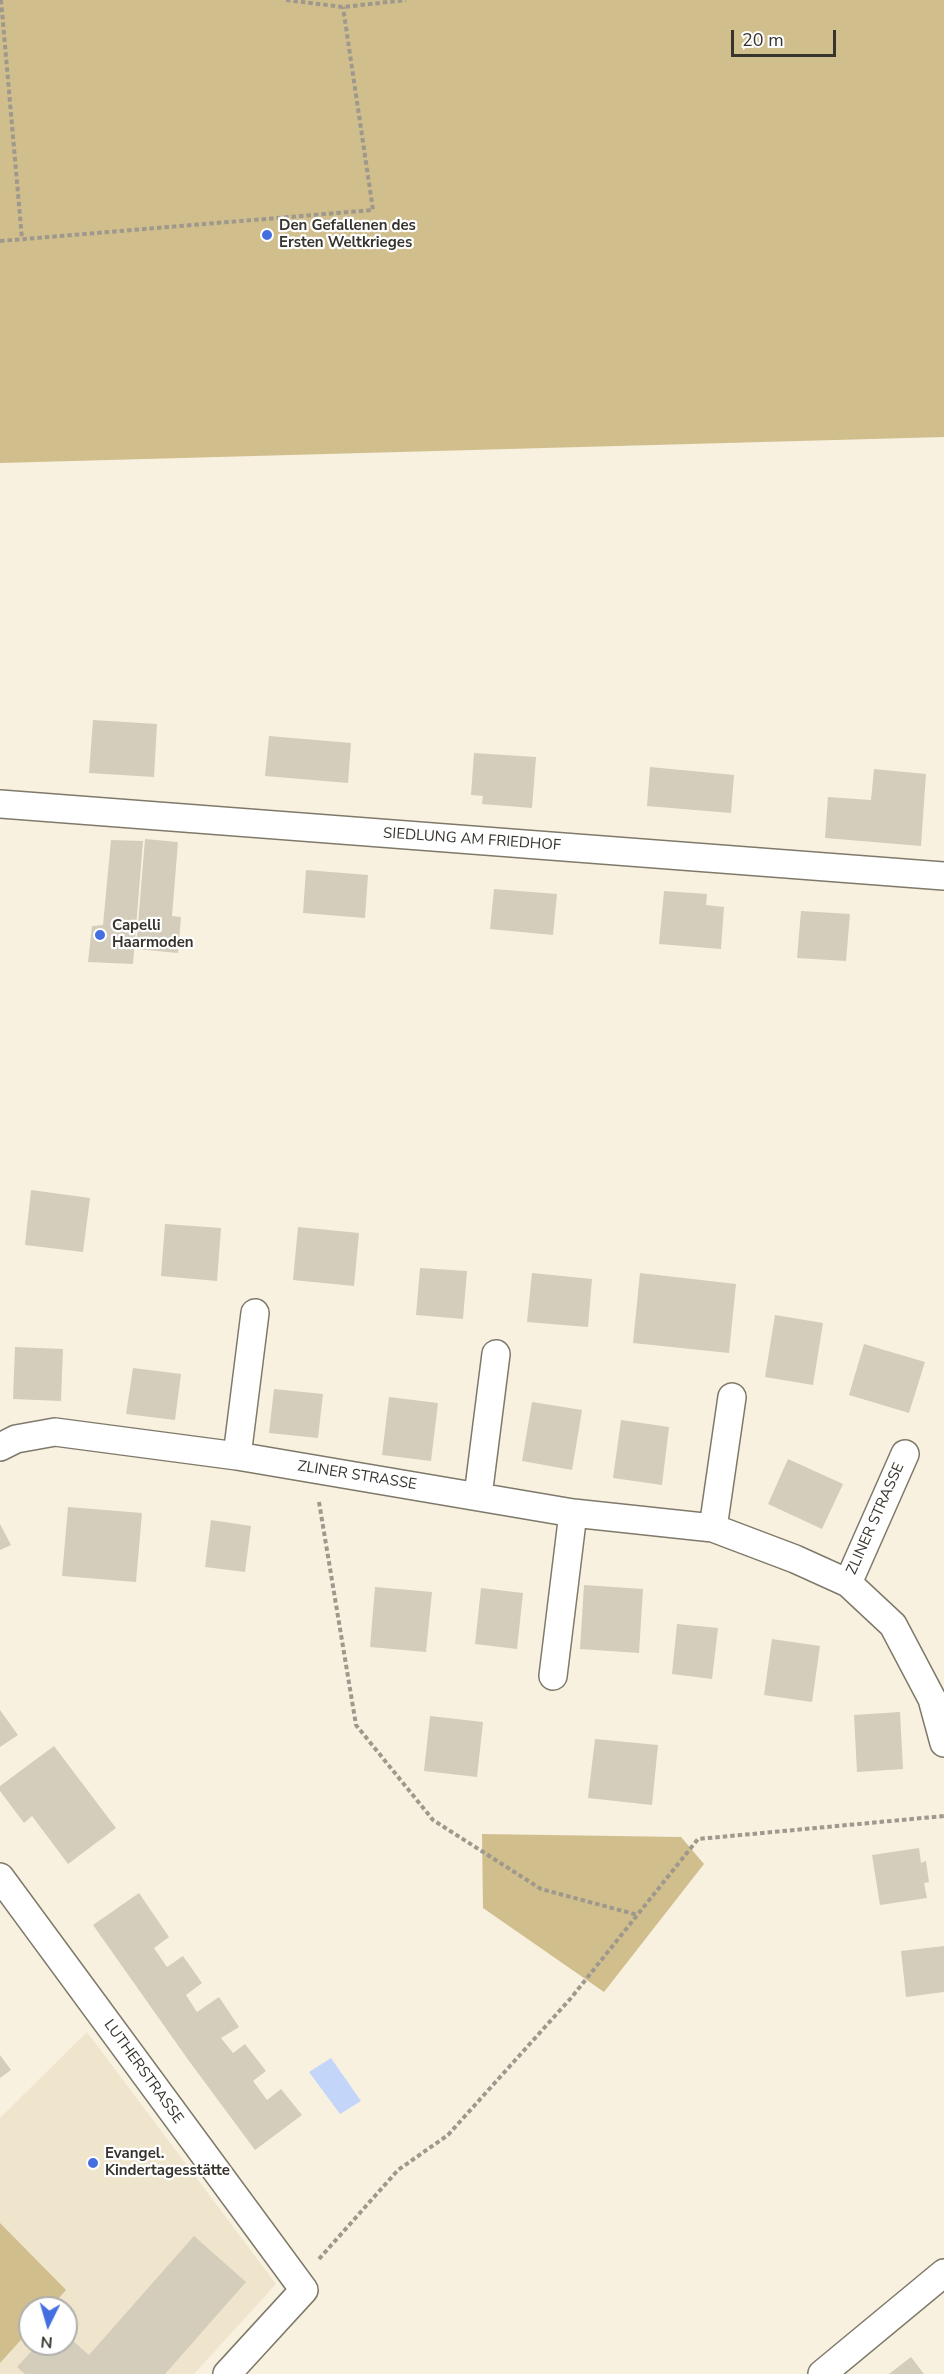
<!DOCTYPE html>
<meta charset="utf-8">
<style>
body{margin:0}
#map{position:relative;width:944px;height:2374px;overflow:hidden;background:#f8f1e0;font-family:"Nunito Sans",sans-serif}
canvas{display:block}
.north{position:absolute;left:18px;top:2296px;width:60px;height:60px;box-sizing:border-box;background:#fff;border:2px solid #afaeab;border-radius:50%;rotate:185deg;font-size:16px;font-weight:700;line-height:24px;text-align:center;color:#37342d}
.north::after{content:'';display:block;margin:auto;width:21px;height:27px;background:#436fe1;clip-path:polygon(50% 0,100% 100%,50% 72%,0 100%)}
.scale{position:absolute;left:731px;top:30px;width:105px;height:27px;box-sizing:border-box;border:3px solid #37342d;border-top:0;padding-left:8px;font-size:18px;line-height:21px;white-space:nowrap;color:#37342d;-webkit-text-stroke:4px #fff;paint-order:stroke}
</style>
<div id="map">
<canvas width="944" height="2374"></canvas>
<div class="north">N</div>
<div class="scale">20 m</div>
</div>
<script>
const ctx = document.querySelector('canvas').getContext('2d');
ctx.lineJoin = 'round';
function fillPath(path, color) { ctx.fillStyle = color; ctx.fill(path, 'evenodd'); }
function stroke(path, color, width, dash) { ctx.strokeStyle = color; ctx.lineWidth = width; ctx.lineCap = dash ? 'butt' : 'round'; ctx.setLineDash(dash || []); ctx.stroke(path); }
function write(font, color, halo, rows, align = 'center') {
  ctx.font = font + ' "Nunito Sans",sans-serif'; ctx.lineWidth = 4.5; ctx.setLineDash([]); ctx.textBaseline = 'middle'; ctx.strokeStyle = halo; ctx.fillStyle = color; for (const [text, x, y, turn = 0] of rows) {
    ctx.save(); ctx.translate(x, y); ctx.rotate((+turn || 0) * Math.PI / 180); ctx.textAlign = isNaN(turn) ? turn : align; if (halo) ctx.strokeText(text, 0, 0); ctx.fillText(text, 0, 0); ctx.restore();
  }
}
fillPath(new Path2D(`
 M87 2032 276 2284 194 2374H0V2118ZM30 2308H66V2344H30Z`), '#efe5cc');
fillPath(new Path2D(`
 M0 0H944V437L0 463Z
 M482 1834 681 1837 704 1864 604 1992 483 1908Z
 M0 2223 66 2290 50 2308H30V2330L0 2363Z`), '#d1be8d');
fillPath(new Path2D(`
 M331 2058 361 2101 340 2114 309 2072Z`), '#c4d5fa');
fillPath(new Path2D(`
 M93 720 157 724 154 777 89 773Z
 M269 736 351 743 348 783 265 776Z
 M474 753 536 757 532 808 482 804 483 796 471 795Z
 M650 767 734 775 731 813 647 806Z
 M874 769 926 774 921 846 825 838 828 797 871 800Z
 M145 839 178 842 172 916 181 917 178 953 136 949Z
 M111 840 143 841 133 964 88 962 92 926 103 925Z
 M306 870 368 875 365 918 303 913Z
 M494 889 557 894 553 935 490 929Z
 M664 891 707 894 706 905 724 907 721 949 659 944Z
 M801 911 850 914 846 961 797 958Z
 M31 1190 90 1198 83 1252 25 1245Z
 M165 1224 221 1228 217 1281 161 1276Z
 M298 1227 359 1233 354 1286 293 1280Z
 M420 1268 467 1271 463 1319 416 1315Z
 M532 1273 592 1279 588 1327 527 1322Z
 M640 1273 736 1284 729 1353 633 1343Z
 M775 1315 823 1323 813 1385 765 1377Z
 M864 1344 925 1362 909 1413 849 1395Z
 M15 1347 63 1349 61 1401 13 1399Z
 M133 1368 181 1374 175 1420 126 1414Z
 M274 1389 323 1394 318 1438 269 1433Z
 M389 1397 438 1403 431 1461 382 1455Z
 M532 1402 582 1410 572 1470 522 1461Z
 M621 1420 669 1427 662 1485 613 1478Z
 M788 1459 843 1484 822 1529 768 1504Z
 M68 1507 142 1513 136 1582 62 1576Z
 M211 1520 251 1526 245 1572 205 1567Z
 M0 1524 11 1545 0 1550Z
 M584 1585 643 1589 639 1653 580 1649Z
 M375 1587 432 1592 426 1652 370 1647Z
 M481 1588 523 1593 517 1649 475 1644Z
 M677 1624 718 1628 712 1679 672 1674Z
 M772 1639 820 1646 812 1702 764 1695Z
 M0 1710 18 1735 0 1747Z
 M900 1712 903 1769 857 1772 854 1715Z
 M430 1716 483 1722 477 1777 424 1771Z
 M595 1739 658 1745 652 1805 588 1798Z
 M54 1746 116 1828 68 1864 32 1816 24 1823 0 1791V1786Z
 M919 1848 921 1863 926 1861 929 1882 924 1883 927 1898 880 1905 872 1855Z
 M139 1893 169 1937 154 1948 167 1967 183 1956 202 1983 186 1995 197 2012 219 1997 239 2027 221 2038 233 2053 245 2044 266 2071 253 2081 267 2100 281 2089 302 2115 255 2150 189 2061 93 1925Z
 M944 1946V1992L906 1997 901 1951Z
 M0 2055 11 2070 0 2078Z
 M194 2236 246 2282 165 2374H25L17 2367 38 2344H66V2335L89 2355Z
 M911 2357 924 2374H889Z`), '#d4cdbc');
const street = new Path2D(`
 M0 804 944 876
 M0 1447 16 1439 55 1432 237 1456 573 1513 713 1528 795 1559 848 1583 893 1625 932 1699 944 1743
 M237 1456 255 1313
 M478 1496 496 1354
 M713 1528 732 1397
 M848 1583 905 1454
 M553 1676 573 1513
 M0 1877 304 2290 227 2374
 M822 2374 944 2273`);
stroke(street, '#7f7969', 30);
stroke(new Path2D(`
 M1 0 22 239
 M286 0 343 7 406 0
 M0 241 373 210 343 7
 M319 1502 356 1725 433 1820 541 1889 638 1915
 M319 2259 398 2170 448 2135 571 1998 698 1839 944 1816`), '#9f998d', 4, [4.5, 3]);
stroke(street, '#fff', 27);
for (const [x, y, r, color] of [
 [267,235,6,"#436fe1"],
 [100,935,6,"#436fe1"],
 [93,2163,6,"#436fe1"]
]) { const dot = new Path2D(); dot.arc(x, y, r, 0, 2 * Math.PI); ctx.fillStyle = color; ctx.fill(dot); stroke(dot, '#fff', 2); }
write('bold 15px', '#37342d', '#fff', [
 ["Den Gefallenen des",279,226],
 ["Ersten Weltkrieges",279,243],
 ["Capelli",112,926],
 ["Haarmoden",112,943],
 ["Evangel.",105,2154],
 ["Kindertagesstätte",105,2171]
], 'left');
write('15px', '#37342d', '#fff', [
 ["SIEDLUNG AM FRIEDHOF",472,840,4],
 ["ZLINER STRASSE",357,1476,9],
 ["ZLINER STRASSE",876,1519,-66],
 ["LUTHERSTRASSE",143,2072,54]
]);
</script>
